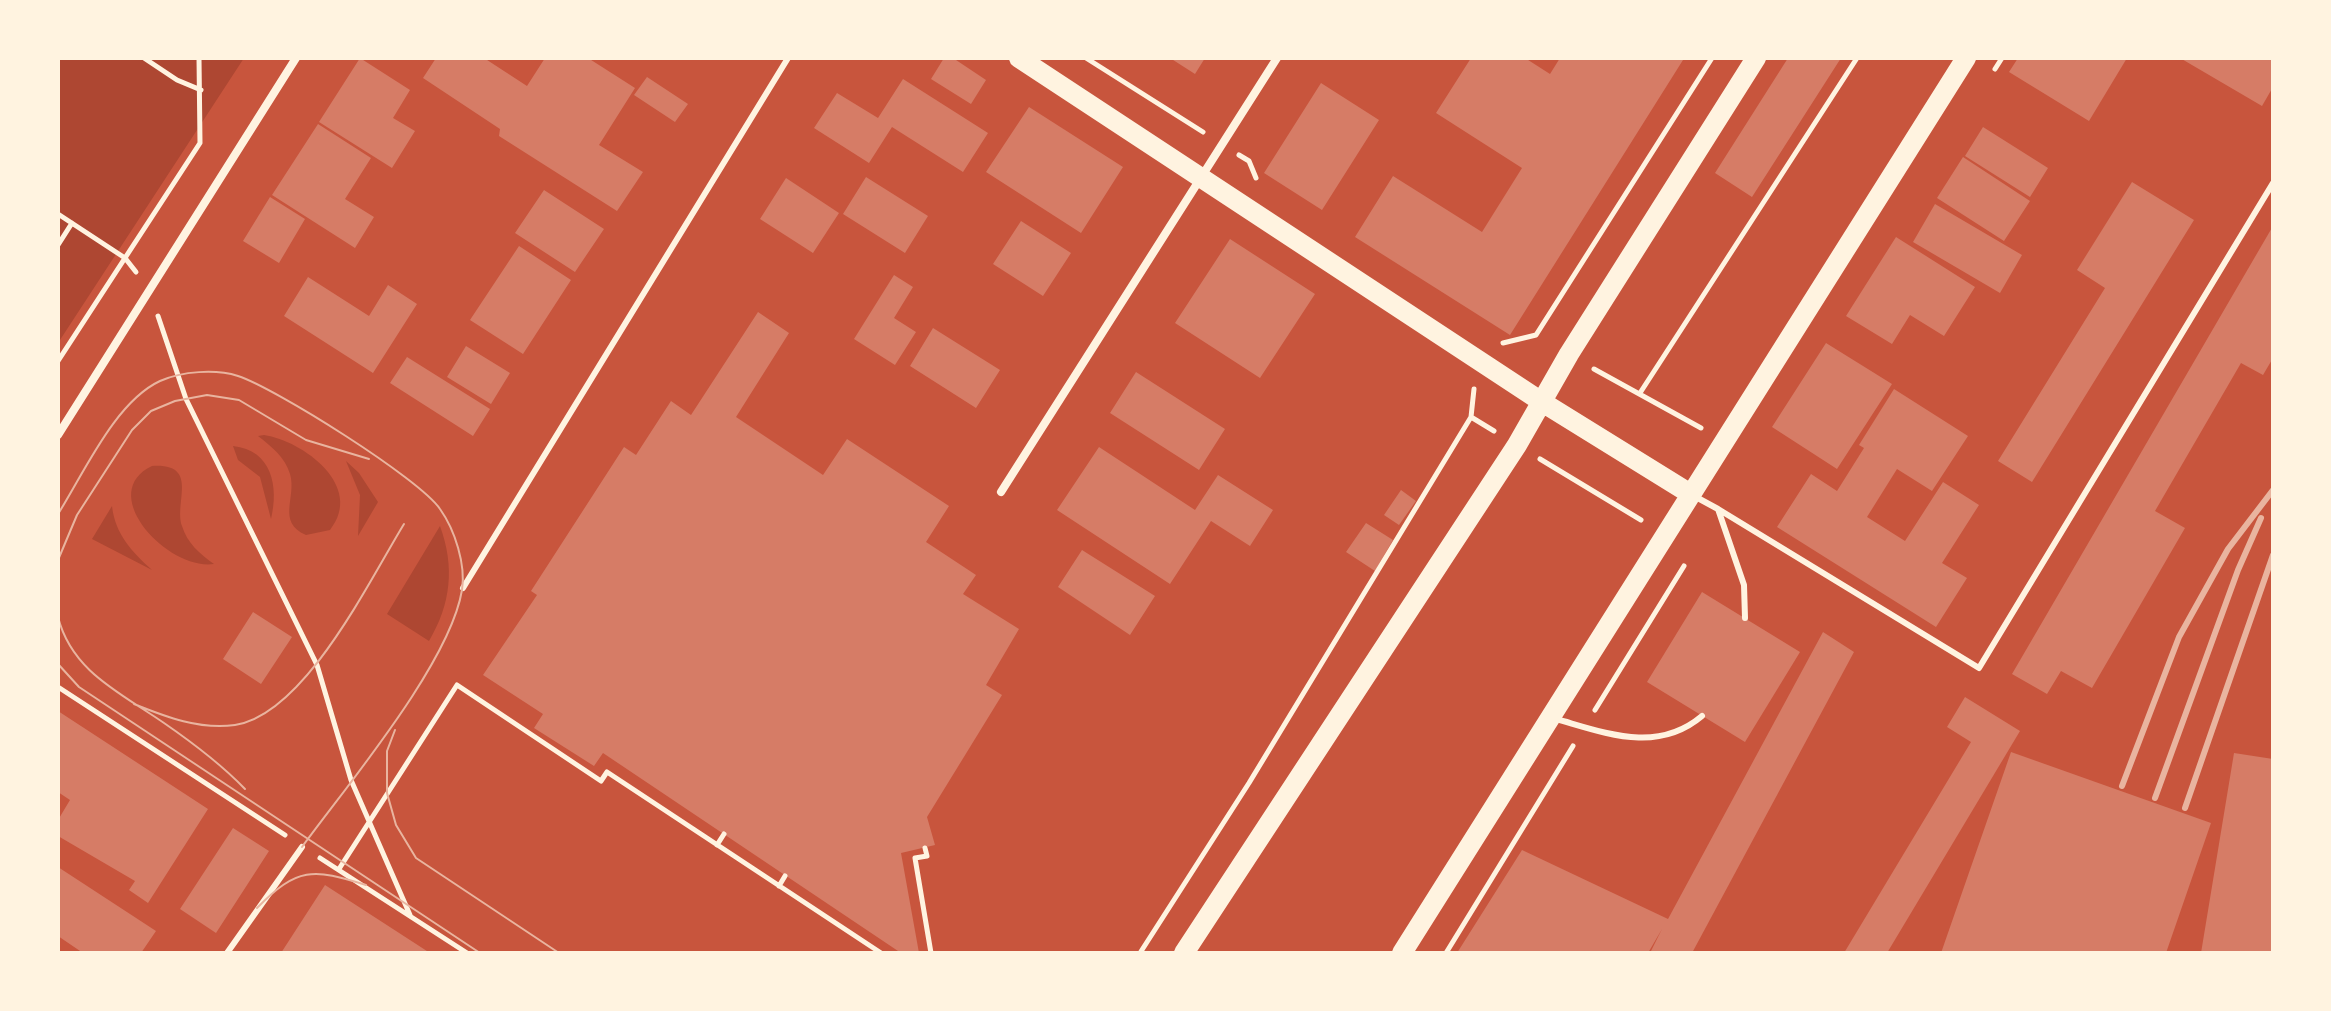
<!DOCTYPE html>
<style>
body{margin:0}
#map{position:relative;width:2331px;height:1011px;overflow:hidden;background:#c8553d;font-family:"PT Serif",serif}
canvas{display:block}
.frame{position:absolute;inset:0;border:60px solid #fff3e0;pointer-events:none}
</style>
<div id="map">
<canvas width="2331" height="1011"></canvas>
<div class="frame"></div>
</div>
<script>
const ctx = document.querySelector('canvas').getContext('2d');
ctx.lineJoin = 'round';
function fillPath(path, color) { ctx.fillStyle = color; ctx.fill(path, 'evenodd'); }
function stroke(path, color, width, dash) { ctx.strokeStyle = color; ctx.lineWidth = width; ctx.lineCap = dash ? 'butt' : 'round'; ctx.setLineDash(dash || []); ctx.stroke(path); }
fillPath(new Path2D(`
 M58 58H244L58 343Z
 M264 435C303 441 365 486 330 530L306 535C276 522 297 497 290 474 285 457 272 447 258 436Z
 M233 446C272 450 279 487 271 519L260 477 238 460Z
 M346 461 359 473 378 502 358 536 360 495Z
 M152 466C200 463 174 502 182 526 187 543 200 554 214 564 168 571 95 493 152 466Z
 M112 506C115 534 132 552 152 570L92 539Z
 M440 526C455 567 451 604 429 641L387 614Z`), '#ae4732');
fillPath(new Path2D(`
 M360 58 410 90 393 118 415 131 392 168 319 122Z
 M436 58H484L527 86 545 58H588L635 88 599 145 643 172 617 211 499 136 500 129 423 78Z
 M944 58H953L986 80 971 104 931 79Z
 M1170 58H1205L1195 74Z
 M1471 58H1525L1550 74 1560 58 1683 60 1510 335 1355 237 1393 176 1482 232 1522 168 1436 113Z
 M1788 58H1841L1752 197 1715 173Z
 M2018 58H2127L2089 121 2009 72Z
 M2180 58H2273V87L2262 106Z
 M647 77 688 104 675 122 634 95Z
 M903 79 988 133 963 172 892 127 869 163 814 128 837 93 878 118Z
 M1321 83 1379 120 1322 210 1264 173Z
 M1029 107 1123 167 1081 233 986 172Z
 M318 124 371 158 345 199 374 217 355 248 272 195Z
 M1983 127 2048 168 2030 197 1965 156Z
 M1963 157 2030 201 2004 241 1937 198Z
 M866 177 928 216 905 253 843 214Z
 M786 178 839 213 813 253 760 219Z
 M2132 182 2194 220 2032 482 1998 461 2105 288 2077 270Z
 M544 190 604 229 575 272 515 233Z
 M270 197 305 219 279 263 243 241Z
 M1935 204 2022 255 2000 293 1913 242Z
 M1021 221 1071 253 1043 296 993 264Z
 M2273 226V358L2263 375 2241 363 2155 511 2185 528 2092 688 2061 671 2047 694 2012 674Z
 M1896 237 1975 287 1944 336 1910 315 1892 344 1846 316Z
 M1230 239 1315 294 1260 378 1175 323Z
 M519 246 571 280 523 354 470 320Z
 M894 275 913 287 894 318 916 332 895 365 854 339Z
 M308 277 369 316 388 285 417 304 373 373 284 316Z
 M758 312 789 333 736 417 823 475 847 439 949 506 926 542 976 575 963 594 1019 629 986 685 1002 695 927 817 935 845 901 853 919 953H901L603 753 594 766 534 728 543 714 483 675 537 595 531 591 624 447 636 455 671 401 691 415Z
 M933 328 1000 370 976 408 910 366Z
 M1826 343 1892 384 1837 469 1772 427Z
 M466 346 510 373 491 404 447 377Z
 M407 357 490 409 473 436 390 383Z
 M1136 372 1225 429 1199 470 1110 413Z
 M1894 389 1968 436 1932 491 1897 469 1867 517 1905 541 1943 482 1979 505 1942 563 1967 578 1936 627 1777 527 1811 474 1837 491 1864 448 1859 445Z
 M1099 447 1195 510 1218 475 1273 510 1250 546 1211 521 1170 584 1057 510Z
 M1401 490 1416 501 1399 525 1384 515Z
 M1366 523 1393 540 1375 571 1346 552Z
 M1082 550 1155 596 1130 635 1058 587Z
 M1702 592 1800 652 1745 742 1647 682Z
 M253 612 292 637 261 684 223 659Z
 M1823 632 1854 652 1692 953H1650L1662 929 1648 953H1457L1522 850 1668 919Z
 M1965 697 2020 731 1887 953H1844L1971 742 1947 727Z
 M58 711 208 809 148 903 129 890 135 881 58 836V820L70 800 58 792Z
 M2011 752 2211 823 2166 953H1941Z
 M2234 753 2273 759V953H2201Z
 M233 828 269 851 216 933 180 909Z
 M58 867 156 931 141 953H83L58 936Z
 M325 885 430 953H281Z`), '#d67c66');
stroke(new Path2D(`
 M144 58 177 80 201 90
 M1086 58 1203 132
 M1995 69 2002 58
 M1239 155 1249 161 1256 178
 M58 214 125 258 58 361
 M58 245 72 223
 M136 272 125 258 200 143 199 58
 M158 316 186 399 317 665 351 780 410 915
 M1503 343 1536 335 1712 58
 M1594 369 1701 428
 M1640 393 1857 58
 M1471 417 1494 431
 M1540 459 1641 520
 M58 687 285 835
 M1595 710 1684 566
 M717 845 724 834
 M925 848 927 856 915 858 931 953
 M320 858 467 953
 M339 869 457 685 601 781 607 772 881 953
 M779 886 785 876
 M1140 953 1249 783 1471 417 1474 389
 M1446 953 1573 746`), '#fff3e0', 5);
stroke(new Path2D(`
 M1694 496 1718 509 1744 585 1745 618
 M1718 509 1979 668 2273 183
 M463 588 788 58
 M1556 719C1606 733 1657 754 1702 716
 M227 953 302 847`), '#fff3e0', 6);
stroke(new Path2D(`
 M58 435 296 58
 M1001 492 1277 58`), '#fff3e0', 8);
stroke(new Path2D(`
 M1019 58 1542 402 1689 493
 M1184 953 1517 445 1569 354 1756 58
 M1402 953 1966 58`), '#fff3e0', 20);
stroke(new Path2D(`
 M58 514C84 473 115 402 160 381 182 371 216 369 238 376 275 388 420 479 440 509 455 530 466 565 462 590 450 663 348 784 302 847
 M58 560 77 515 132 430 151 411 175 401 207 395 239 400 306 440 369 459
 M58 617C72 672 121 693 164 723 193 743 221 764 245 789
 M58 664 79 687 480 953
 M134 704C166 717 200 730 235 725 305 714 369 581 404 524
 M395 730 387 751V793L396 825 416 858 559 953
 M257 908C297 867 313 868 366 885`), '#e9b49f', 2);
stroke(new Path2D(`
 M2122 786 2179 637 2228 549 2273 490
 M2155 798 2238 570 2261 518
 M2185 808 2273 555`), '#e9b49f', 6);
</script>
